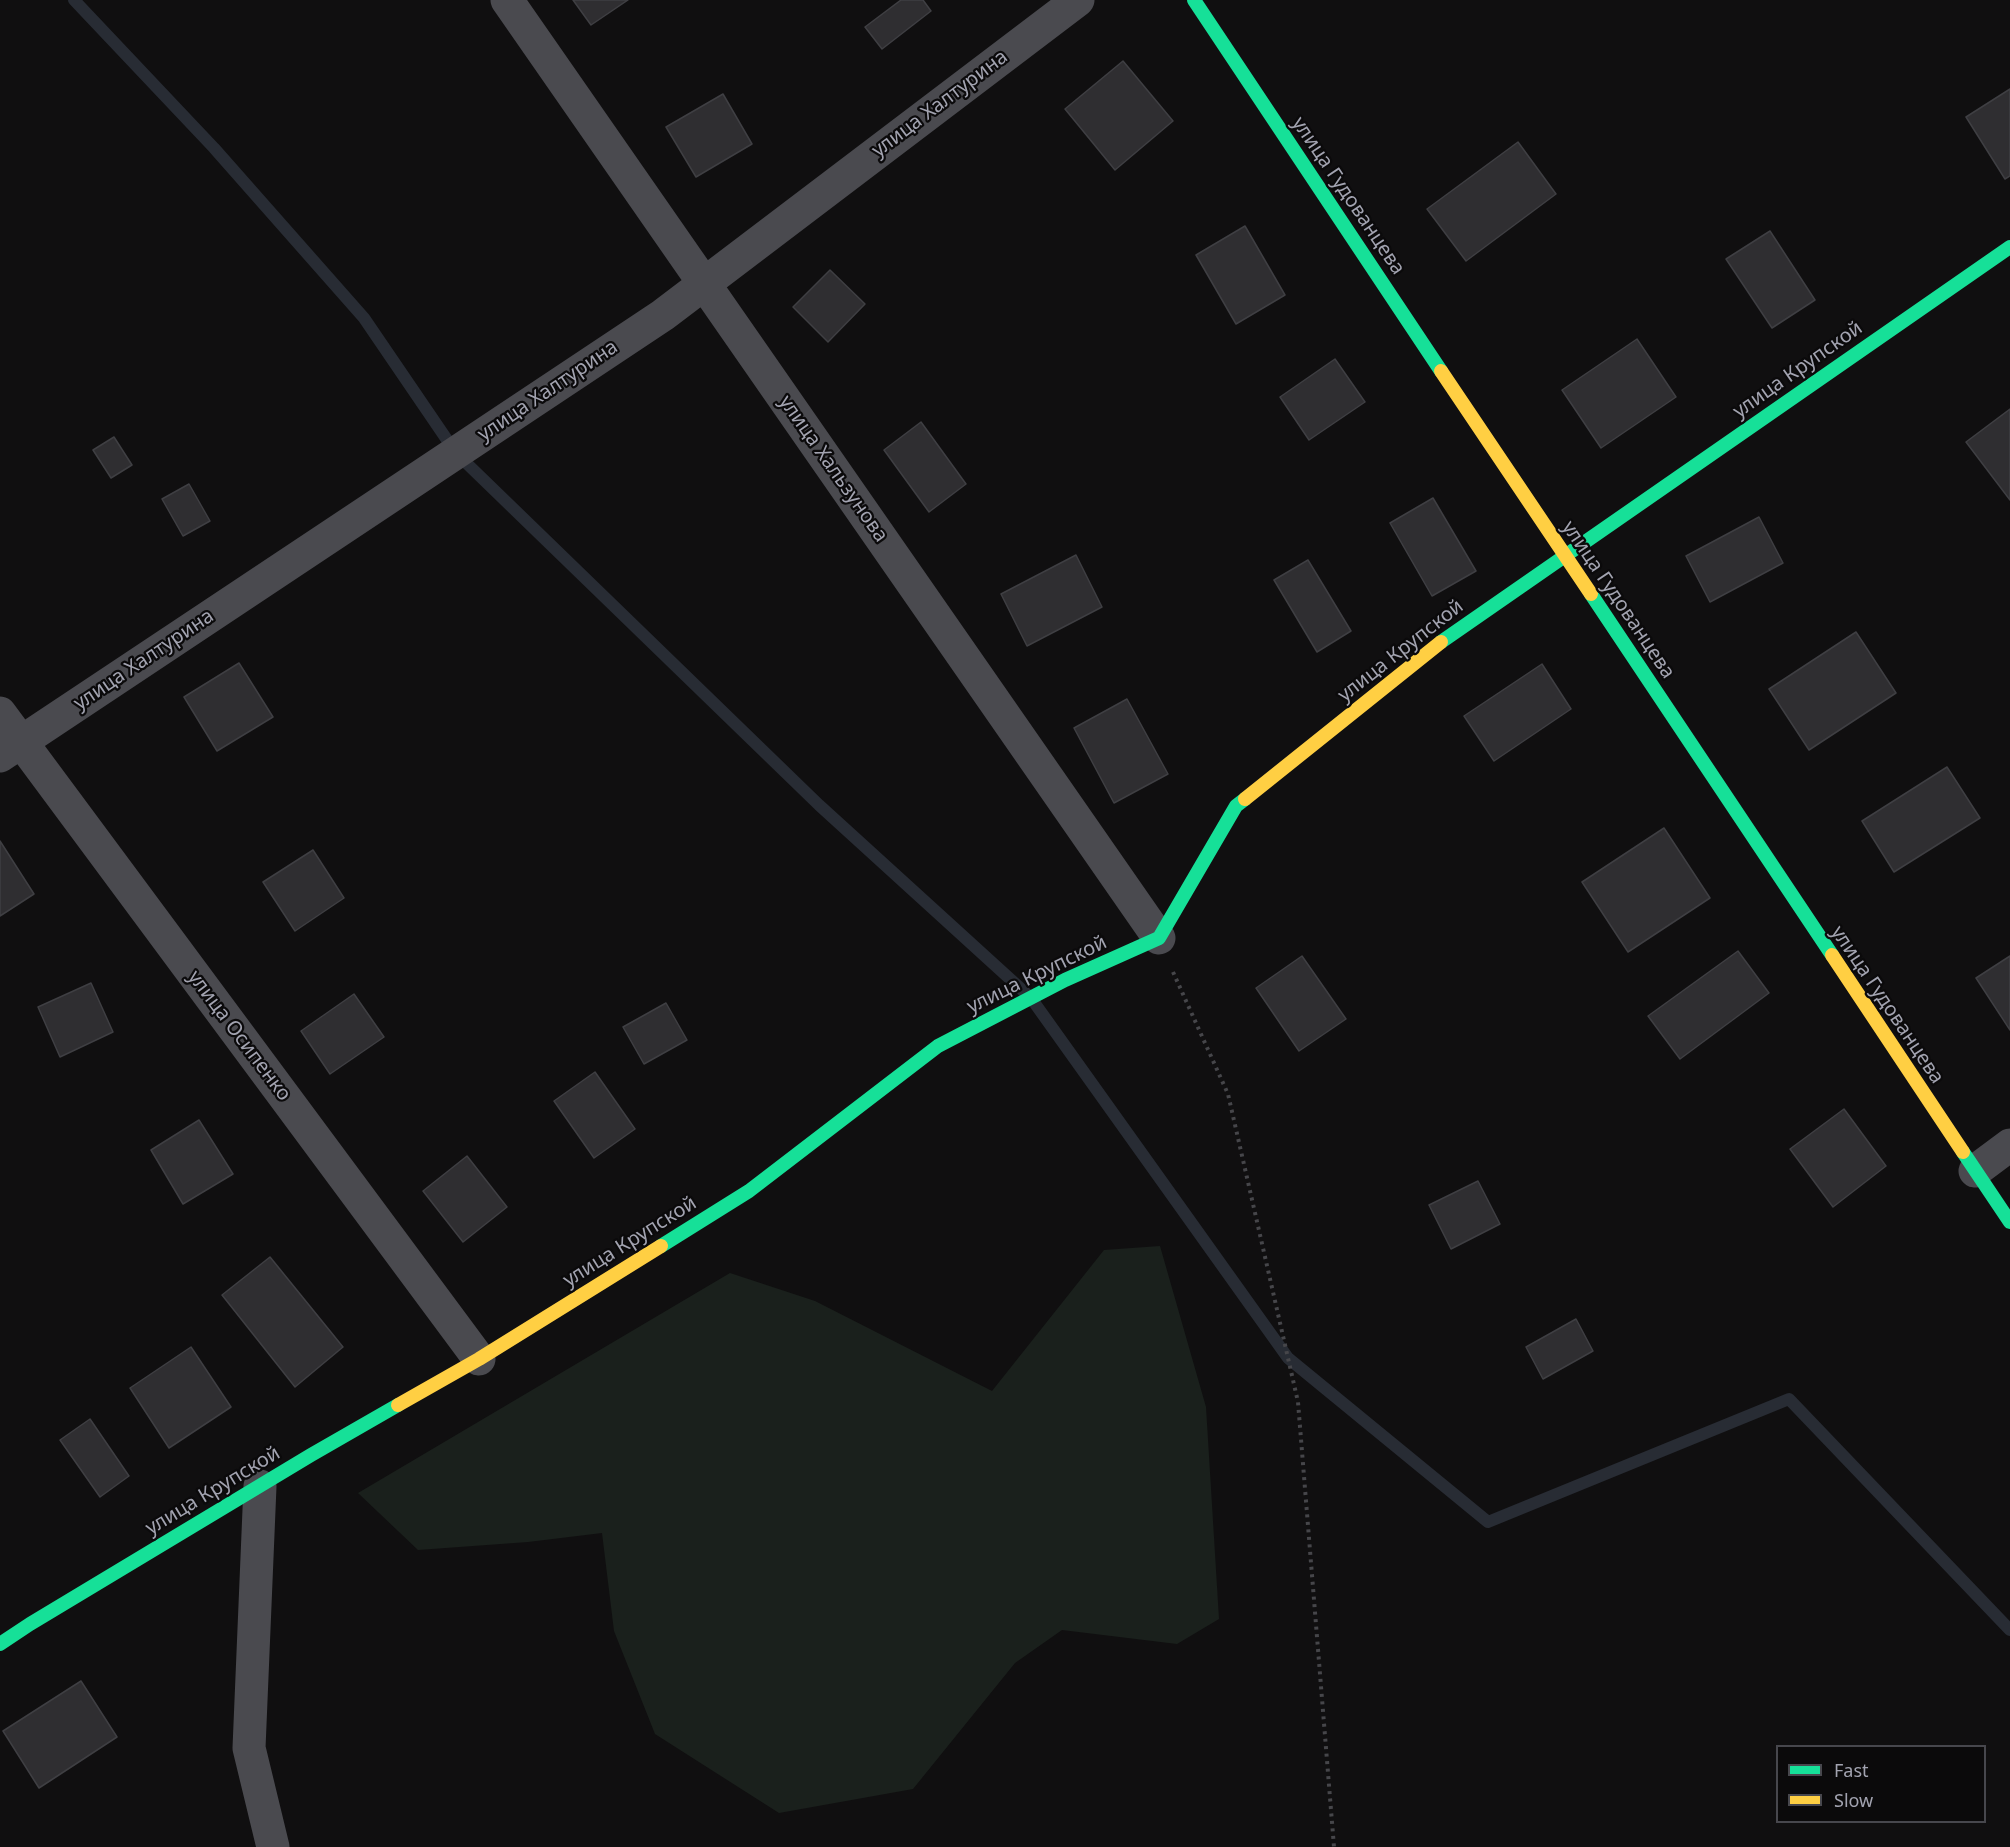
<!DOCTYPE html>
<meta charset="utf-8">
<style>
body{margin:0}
#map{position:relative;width:2010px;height:1847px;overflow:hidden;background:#100f10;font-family:"Noto Sans",sans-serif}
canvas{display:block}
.legend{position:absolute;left:1776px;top:1745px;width:210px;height:78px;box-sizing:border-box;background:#0b0a0b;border:2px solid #47474d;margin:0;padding:8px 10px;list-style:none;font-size:18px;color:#a2a3b0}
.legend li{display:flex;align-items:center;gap:12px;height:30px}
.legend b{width:30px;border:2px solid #47474d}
</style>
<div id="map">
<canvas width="2010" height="1847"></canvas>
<ul class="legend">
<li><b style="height:8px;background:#16e098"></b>Fast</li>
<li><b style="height:8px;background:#ffcf43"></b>Slow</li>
</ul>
</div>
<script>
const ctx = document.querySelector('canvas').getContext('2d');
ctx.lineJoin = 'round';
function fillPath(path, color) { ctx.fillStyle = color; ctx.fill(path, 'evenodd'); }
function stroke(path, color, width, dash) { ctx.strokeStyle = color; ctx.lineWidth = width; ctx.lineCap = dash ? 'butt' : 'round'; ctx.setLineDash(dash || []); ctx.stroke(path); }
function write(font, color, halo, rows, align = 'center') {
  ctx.font = font + ' "Noto Sans",sans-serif'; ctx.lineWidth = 4.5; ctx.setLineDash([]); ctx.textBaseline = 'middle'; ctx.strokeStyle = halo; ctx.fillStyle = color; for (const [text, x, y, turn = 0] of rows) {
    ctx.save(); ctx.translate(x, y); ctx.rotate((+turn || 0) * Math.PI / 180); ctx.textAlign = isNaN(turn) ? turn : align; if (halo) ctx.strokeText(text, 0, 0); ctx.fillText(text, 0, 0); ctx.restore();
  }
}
fillPath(new Path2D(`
 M1160 1246 1206 1407 1219 1619 1177 1644 1062 1630 1015 1663 913 1789 779 1813 655 1734 614 1631 602 1533 528 1542 418 1550 358 1493 730 1273 815 1301 992 1391 1104 1250Z`), '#1a201c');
stroke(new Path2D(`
 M74 0 214 148 364 318 456 453 819 805 1031 998 1288 1358 1488 1522 1789 1399 2010 1630`), '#282c34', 12);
const building = new Path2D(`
 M573 0H628L591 25Z
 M901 0H923L931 11 882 49 865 27Z
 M1123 61 1173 121 1115 170 1065 109Z
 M2010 89V176L2005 179 1966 117Z
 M723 94 752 144 696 177 666 127Z
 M1518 142 1556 194 1466 261 1427 209Z
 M1245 226 1285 295 1236 324 1196 255Z
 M1770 231 1815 300 1772 328 1726 259Z
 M830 270 865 304 828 342 793 307Z
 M1637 339 1676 397 1601 448 1562 390Z
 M1335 359 1365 402 1309 440 1280 397Z
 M2010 409V500L1966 442Z
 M921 422 966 484 929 512 884 450Z
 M114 437 132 465 111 478 93 450Z
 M189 484 210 521 183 536 162 499Z
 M1433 498 1476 571 1432 596 1390 523Z
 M1759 517 1783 563 1710 602 1686 556Z
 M1076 555 1102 607 1027 646 1001 594Z
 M1308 560 1351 631 1317 652 1274 580Z
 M1856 632 1896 693 1809 750 1769 689Z
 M239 663 273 717 217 751 184 697Z
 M1542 664 1571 709 1494 761 1464 716Z
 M1127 699 1168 774 1114 803 1074 728Z
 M1947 767 1980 818 1894 872 1862 821Z
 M1664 828 1710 898 1628 952 1582 882Z
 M0 841 34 894 0 916Z
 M313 850 344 898 295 931 263 882Z
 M1738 951 1769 993 1680 1059 1648 1016Z
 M1302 956 1346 1019 1299 1051 1256 988Z
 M2010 956V1030L1976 978Z
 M91 983 113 1032 60 1057 38 1007Z
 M354 994 384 1037 330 1074 301 1031Z
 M666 1003 687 1040 644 1064 623 1027Z
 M595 1072 635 1129 594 1158 554 1101Z
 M1844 1109 1886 1166 1833 1207 1790 1149Z
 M199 1120 233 1174 183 1204 151 1150Z
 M467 1156 507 1207 463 1242 423 1191Z
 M1478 1181 1500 1224 1451 1249 1429 1205Z
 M270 1257 343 1347 295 1387 222 1295Z
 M1576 1319 1593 1351 1543 1379 1526 1347Z
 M191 1347 231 1407 169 1448 130 1388Z
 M90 1419 129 1476 100 1497 60 1440Z
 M81 1681 117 1737 39 1788 3 1731Z`);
fillPath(building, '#2f2e31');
stroke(building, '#3f3f43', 1.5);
stroke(new Path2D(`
 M1173 972 1228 1094 1298 1402 1334 1847`), '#46464a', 4, [3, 4.5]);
stroke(new Path2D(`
 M507 0 1159 938
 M0 713 479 1359
 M0 756 663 315 1078 0
 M1975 1171 2010 1145
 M260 1486 249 1748 273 1847`), '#4a4a4f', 33);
stroke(new Path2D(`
 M1194 0 1441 371
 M1591 594 1832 955
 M1441 642 2010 247
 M1963 1152 2010 1222
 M661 1246 749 1191 938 1046 1065 980 1159 938 1236 806 1245 799
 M0 1644 30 1624 311 1455 398 1405`), '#16e098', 14);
stroke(new Path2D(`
 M1441 371 1591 594
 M1245 799 1441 642
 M1832 955 1963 1152
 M398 1405 479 1359 661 1246`), '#ffcf43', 14);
write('20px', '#a2a3b0', '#0b0a0b', [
 ["улица Халтурина",940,104,-37],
 ["улица Гудованцева",1348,196,56],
 ["улица Крупской",1798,370,-35],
 ["улица Халтурина",548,391,-34],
 ["улица Хальзунова",833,469,55],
 ["улица Гудованцева",1618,600,56],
 ["улица Крупской",1401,651,-38],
 ["улица Халтурина",144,660,-34],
 ["улица Крупской",1037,975,-26],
 ["улица Гудованцева",1887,1005,56],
 ["улица Осипенко",239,1036,53],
 ["улица Крупской",630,1242,-32],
 ["улица Крупской",213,1491,-31]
]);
</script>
